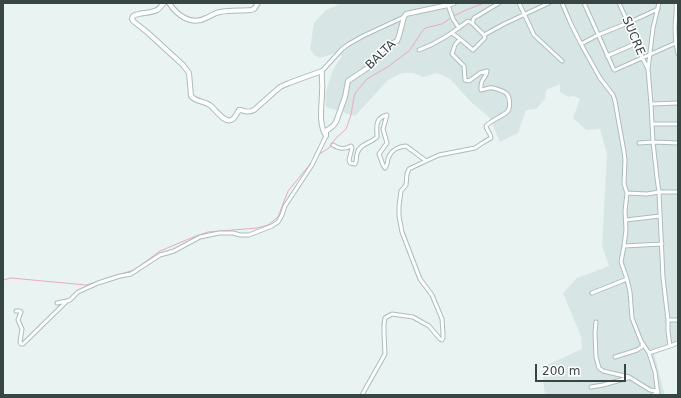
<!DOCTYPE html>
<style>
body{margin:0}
#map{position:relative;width:681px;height:398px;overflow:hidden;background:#e8f3f2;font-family:"DejaVu Sans",sans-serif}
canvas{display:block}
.frame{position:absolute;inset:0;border:4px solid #374543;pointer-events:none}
.scale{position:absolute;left:535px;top:364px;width:91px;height:18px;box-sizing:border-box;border:2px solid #374543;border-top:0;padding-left:5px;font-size:12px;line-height:14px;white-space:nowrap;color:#374543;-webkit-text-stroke:3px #fff;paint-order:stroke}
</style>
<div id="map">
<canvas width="681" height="398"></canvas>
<div class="frame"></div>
<div class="scale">200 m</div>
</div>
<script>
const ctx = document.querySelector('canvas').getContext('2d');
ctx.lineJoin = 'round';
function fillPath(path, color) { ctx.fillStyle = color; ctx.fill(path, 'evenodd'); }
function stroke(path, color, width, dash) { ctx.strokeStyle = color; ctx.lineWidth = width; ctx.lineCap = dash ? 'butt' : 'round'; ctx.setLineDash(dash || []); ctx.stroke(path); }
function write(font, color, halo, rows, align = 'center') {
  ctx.font = font + ' "DejaVu Sans",sans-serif'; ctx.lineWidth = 3; ctx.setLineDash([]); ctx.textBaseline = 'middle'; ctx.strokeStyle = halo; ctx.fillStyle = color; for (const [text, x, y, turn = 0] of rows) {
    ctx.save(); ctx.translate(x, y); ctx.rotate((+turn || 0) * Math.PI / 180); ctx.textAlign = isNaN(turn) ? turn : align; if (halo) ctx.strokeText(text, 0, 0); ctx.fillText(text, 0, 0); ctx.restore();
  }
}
fillPath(new Path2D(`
 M342 3H678V345L654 353 664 392V395H545L543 379 547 365 582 349 581 336 563 293 577 278 609 266 602 245 607 155 600 129 586 130 573 118 580 99 574 96 568 97 560 92V84L546 90 545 99 536 109 526 110 518 133 500 142 489 117 471 102 449 78 436 73 423 77 413 73H402L388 80 355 116 326 107 325 94 333 70 342 56 335 53 320 58 314 55 310 49 314 23 326 10Z`), '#d7e6e4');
stroke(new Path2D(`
 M454 16 466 10 484 3
 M318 155 329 148 336 138 346 129 351 115 354 97 356 92 367 79 389 66 410 50 421 33 425 28 442 24 451 18
 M104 279 134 270 160 251 196 236 208 232 257 228 268 225 278 217 288 191 311 163
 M3 280 11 278 86 285 97 282`), '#eaa9c2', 1);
const minor = new Path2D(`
 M519 3 534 35 562 61
 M562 3 571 24 581 44 600 78 613 95 615 101 624 152 625 160 624 184 627 193 625 211 626 230 624 246 621 262 627 279 630 292 632 318 641 341 649 353 655 372 658 395
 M584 3 614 70H615L678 42
 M619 3 635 38 642 57 648 69
 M659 3 653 28 648 69 651 104 678 103
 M676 3C677 12 675 20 675 29 675 37 676 46 678 54
 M448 5 453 19 459 28
 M472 23 484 35
 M452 33 460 39 473 50 485 38 484 35
 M484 35 504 24 549 3
 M581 44 598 35 628 23 658 9
 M419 50C438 43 452 33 468 21L472 23 474 18 499 3
 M607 56 637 43
 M322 71 342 49 349 44 363 36 404 17
 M651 104 652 124H678
 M652 124 653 142 678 143
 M639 143 653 142 657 178 659 192 663 278 668 320H678
 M333 145C339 149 344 150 351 146L352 148 349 160 350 163 355 164C357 160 356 158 357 154 359 144 371 143 377 137 377 128 374 118 387 115L383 129 387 143 379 154 383 165 385 168C388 164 387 163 388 159 391 150 397 147 406 146L425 160
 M627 193 647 194 659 192H678
 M626 220 660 216
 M624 246 662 244
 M592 293 627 279
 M57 303 67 301 70 300 78 292 98 283 120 276 131 274 160 255 174 251 200 237 219 233H233L240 235H249L272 226 278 222 282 215 285 206 312 165 326 136
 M16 311H20L21 312 18 320 22 329 20 342 21 344H23L67 301
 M596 322 595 333 596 357 599 368 603 371 629 377 650 390 658 391
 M670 346 678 343
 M649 353 670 346 668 331V320
 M615 357 637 350 643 346 642 344
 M591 387 603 385 628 378
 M362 395 385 354 384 333V324L385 318 392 314 413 317 429 326 440 339 442 340 443 338V333L442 319 432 295 420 279 402 232 399 216V206L401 191 406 185 407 174 409 169 413 167 439 155 475 148 484 142 491 138C491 133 486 130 486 126 493 119 501 117 507 112 511 108 510 98 507 94 504 91 497 89 493 88 488 87 485 90 481 90 480 77 486 80 487 71L480 73 469 81 465 80 464 66 452 54 455 45 460 39
 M653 395 658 392`);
const tertiary = new Path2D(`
 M164 3C162 5 159 9 157 10 149 14 140 12 133 16L132 19 133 21 147 32 183 65 189 73 191 96C196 102 205 101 211 106 216 110 224 123 231 120 235 119 237 113 239 110 246 110 246 114 254 110L280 87 289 83 322 71C321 78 323 84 322 91 322 106 318 123 326 136V131L333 126 336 122 345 97 348 81 372 65 384 48 397 41 399 36 404 17 406 14 448 5 454 3
 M169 3C177 15 191 26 206 18 211 16 214 13 220 12 230 10 241 11 251 10L254 9 258 3`);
stroke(minor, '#abbdbb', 5);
stroke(tertiary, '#abbdbb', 6);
stroke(minor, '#fff', 3);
stroke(tertiary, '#fff', 4);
write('12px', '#374543', '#fff', [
 ["SUCRE",633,36,67],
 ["BALTA",381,55,-44]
]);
</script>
